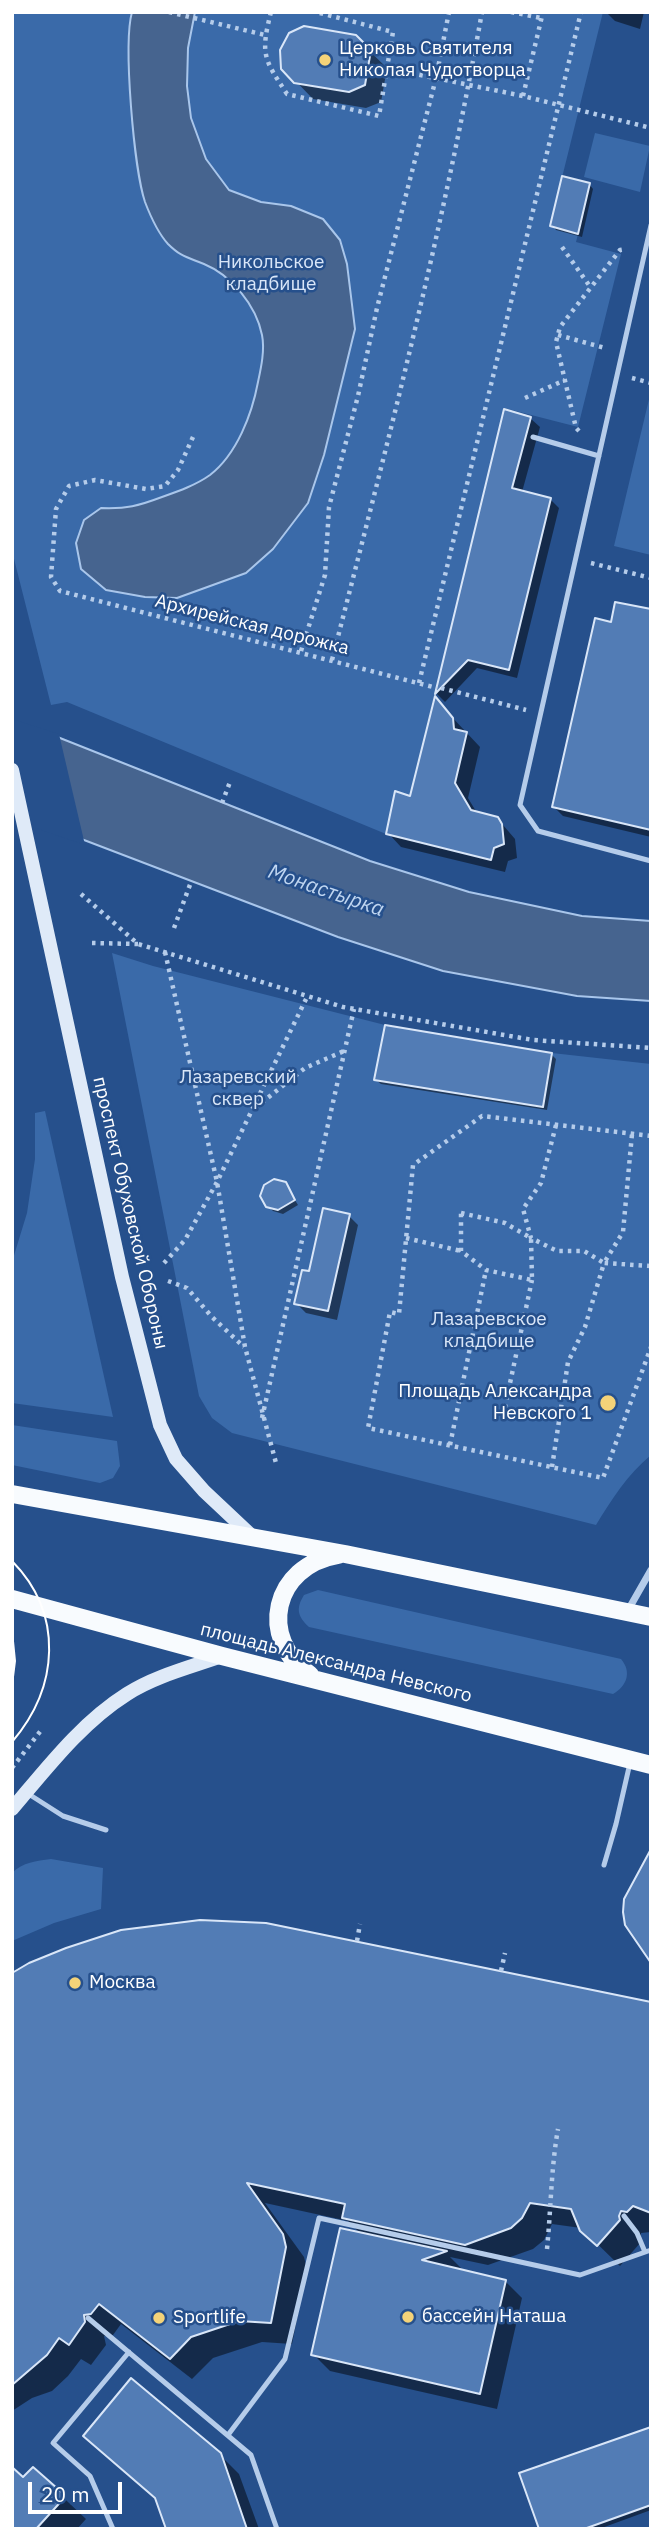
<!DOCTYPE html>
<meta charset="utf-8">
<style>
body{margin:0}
#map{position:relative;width:663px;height:2541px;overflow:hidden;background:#26508c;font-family:"IBM Plex Sans",sans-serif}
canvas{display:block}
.frame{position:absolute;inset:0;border:14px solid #fff;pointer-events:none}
.scale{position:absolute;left:28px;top:2482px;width:94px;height:32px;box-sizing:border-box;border:4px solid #fff;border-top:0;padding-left:9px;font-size:21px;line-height:24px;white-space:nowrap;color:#fff;-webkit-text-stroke:5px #26508c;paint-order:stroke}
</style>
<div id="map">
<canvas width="663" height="2541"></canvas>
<div class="frame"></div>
<div class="scale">20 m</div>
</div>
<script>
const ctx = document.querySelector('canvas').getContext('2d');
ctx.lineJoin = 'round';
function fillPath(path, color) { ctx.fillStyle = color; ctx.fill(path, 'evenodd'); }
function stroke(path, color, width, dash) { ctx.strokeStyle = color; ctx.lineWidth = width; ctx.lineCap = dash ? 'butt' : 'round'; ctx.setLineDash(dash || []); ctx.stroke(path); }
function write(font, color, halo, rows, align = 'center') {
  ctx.font = font + ' "IBM Plex Sans",sans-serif'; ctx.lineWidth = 5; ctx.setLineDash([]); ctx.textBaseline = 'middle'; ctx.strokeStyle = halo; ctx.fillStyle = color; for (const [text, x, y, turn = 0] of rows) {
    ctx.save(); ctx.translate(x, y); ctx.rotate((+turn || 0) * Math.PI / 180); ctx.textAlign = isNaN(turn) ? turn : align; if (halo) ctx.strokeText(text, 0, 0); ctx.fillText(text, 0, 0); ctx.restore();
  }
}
fillPath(new Path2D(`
 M12 12H603L550 226 578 234 576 242 621 254 578 427 504 408 410 796 395 792 386 834 67 702 51 705 12 551Z
 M595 133 650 146 640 192 584 177Z
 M651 391V555L614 546Z
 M112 953 153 966 385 1025 552 1053 651 1064V1455C627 1475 612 1499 596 1525L232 1433 212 1418 199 1396ZM274 1179 291 1193 288 1204 278 1210 266 1207 261 1196 264 1185ZM302 1270 336 1277 328 1311 295 1304Z
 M45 1111 113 1417 12 1403V1262L27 1213 35 1159V1113Z
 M12 1425 117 1441 120 1466 113 1478 100 1483 12 1465Z
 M318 1590 621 1659C632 1672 627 1686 613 1694L309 1627C297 1616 296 1608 304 1595Z
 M51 1859 103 1868 101 1909 54 1923 12 1941V1873C23 1862 36 1861 51 1859Z`), '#3a6aa9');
const water = new Path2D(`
 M132 12H195L188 48 187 86 191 118 206 159 229 190 261 202 291 206 323 219 340 240 347 264 355 329 324 455 308 503 273 549 246 573 177 598 145 597 106 590 81 569 76 543 84 520 101 508C127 509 138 506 162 497 179 491 196 485 210 475 237 454 252 414 258 382 261 368 265 350 262 335 256 305 231 275 204 264 187 257 181 257 168 244 158 233 150 215 145 202 134 169 123 44 132 12Z
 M12 722 60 738 370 861 469 892 582 916 651 921V1001L577 996 443 971 338 937 84 840 12 817Z`);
fillPath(water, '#46648f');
stroke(water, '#a9c6eb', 2);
fillPath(new Path2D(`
 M12 719 59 734 85 845 12 820Z`), '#26508c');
fillPath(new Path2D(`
 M606 12H644L640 29 615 21Z
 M355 37 387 68 381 102 366 108 313 99 283 68Z
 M589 184 593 189 582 237 556 230 552 225Z
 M505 411 530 418 540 427 522 492 550 499 559 508 517 678 477 668 445 702 437 694Z
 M651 611V837L563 816 554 807 612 624Z
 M436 700 480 747 468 798 477 813 497 818 515 839 517 858 508 861 505 872 401 847 388 833 411 798Z
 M551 1054 556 1059 547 1110 381 1084 376 1080Z
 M285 1184 298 1205 283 1214 273 1211 268 1206Z
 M349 1216 358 1225 337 1320 306 1313 296 1303 311 1273Z
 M12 1975 651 2003V2232L641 2233V2242L620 2266 581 2228 552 2224 544 2240 533 2249 488 2265 450 2257 461 2268 457 2270 505 2281 522 2298 497 2409 330 2371 313 2354 361 2234 348 2221 265 2203 304 2257 307 2269 292 2344 262 2342 213 2358 192 2379 121 2324 113 2335 104 2336 106 2345 91 2365 81 2359 68 2376 52 2391 32 2398 12 2411Z
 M651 2429V2510L599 2529H541Z
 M85 2436 220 2455 239 2474 259 2529H168L158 2501Z
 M33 2469 86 2519 77 2529H12L23 2480Z`), '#0007');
const building = new Path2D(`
 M304 26 356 35 371 50 365 85 349 92 294 83 281 69 280 50 289 33Z
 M562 176 590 183 578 234 550 226Z
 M504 409 531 417 512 488 551 498 509 670 468 660 435 694Z
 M615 602 651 609V830L552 807 595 618 611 622Z
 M435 696 453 718 454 729 467 732 455 783 471 810 498 817 502 824 504 844 494 848 491 860 386 834 395 791 410 796Z
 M385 1025 552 1053 543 1107 374 1080Z
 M274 1179 286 1182 295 1200 278 1210 266 1207 260 1196 264 1185Z
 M323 1208 350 1214 328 1311 294 1304 302 1270 309 1271Z
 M651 1849V1963L625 1925 623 1912 624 1899Z
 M200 1920 266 1923 651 2002V2213L633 2206 627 2212 621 2211 619 2216 620 2220 597 2246 580 2231 571 2209 530 2203 522 2218 511 2228 465 2245 342 2218 345 2204 247 2183 283 2234 286 2247 271 2323 239 2321 191 2337 170 2359 99 2304 91 2314 84 2315 85 2322 69 2345 59 2338 47 2355 12 2385V1973L29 1963 66 1948 121 1930Z
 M340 2228 447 2251 422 2260 506 2280 480 2394 311 2355Z
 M131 2378 221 2453 247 2529H166L155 2498 83 2436Z
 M651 2427V2505L584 2529H539L519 2473Z
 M12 2467 23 2477 33 2467 66 2496 36 2529H12Z`);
fillPath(building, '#527cb5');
stroke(building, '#d9e6f8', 2);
stroke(new Path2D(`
 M169 12 265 35
 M271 12C260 55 264 59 287 94L379 116 393 32 316 12
 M511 12 541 18
 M386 68 523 96 651 128
 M523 96 543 12
 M562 247 591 288
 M558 335 605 348
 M632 378 651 383
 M525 398 565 380
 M579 431 576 428 556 342 560 327 620 250 626 249
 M193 437 178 470 165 486 146 489 95 480 69 486 56 509 51 577 60 591 437 688
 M591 563 651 578
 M301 651 325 575 329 507 358 396 377 308 436 78 449 12
 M332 660C387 446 443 230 482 12
 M419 683 581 12
 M441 688 526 710
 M222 803 230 782
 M81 894 138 944 343 1007 533 1040 651 1048
 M174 928 191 882
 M92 943 138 944
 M165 952 217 1182 245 1347 276 1463
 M255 1108 305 1068 344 1051
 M556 1125 541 1183 523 1209 531 1238 557 1251H584L604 1263 623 1232 632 1134
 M651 1136 482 1116 413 1165 399 1314 390 1312 368 1428 603 1478 651 1347
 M461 1213 505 1223 531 1238 532 1280 486 1270 461 1251Z
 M406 1238 461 1251
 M164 1263 185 1240 217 1182 307 997
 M168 1281 187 1288 212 1317 244 1347
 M503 1416 532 1280
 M262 1418 354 1009
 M450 1445 486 1270
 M552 1467 568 1362 585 1327 604 1263 651 1266
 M12 1768 42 1729
 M357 1941 360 1924
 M501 1971 505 1953
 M547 2249C551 2209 551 2168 558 2129`), '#b5ccea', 4.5, [3.5, 5]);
stroke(new Path2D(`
 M651 225 520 805 538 831 651 861
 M533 437 599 456
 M27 1793 63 1816 106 1830
 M604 1865 616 1824 630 1763
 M624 2216 637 2233 645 2252
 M88 2318 251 2455 277 2529
 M228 2435 285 2359 319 2218 580 2275 651 2250
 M113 2529 90 2476 53 2443 129 2352`), '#b5ccea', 5);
stroke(new Path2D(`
 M627 1612 651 1570`), '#b5ccea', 7);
stroke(new Path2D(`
 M12 770 122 1277 160 1425 176 1459 204 1491 254 1538
 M12 1809C47 1768 81 1723 127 1694 155 1676 191 1667 222 1656`), '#dfeaf8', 14);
stroke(new Path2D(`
 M12 1494 345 1554 651 1617
 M12 1599 222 1656 651 1765
 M310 1675C257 1638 273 1566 338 1555`), '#f8fbfe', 18);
stroke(new Path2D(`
 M12 1561C64 1614 59 1687 12 1742
 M12 1631 15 1661 12 1685`), '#fff', 2);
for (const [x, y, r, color] of [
 [325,60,7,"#f4d379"],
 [608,1403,9,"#f4d379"],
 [75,1983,7,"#f4d379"],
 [408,2317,7,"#f4d379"],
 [159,2318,7,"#f4d379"]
]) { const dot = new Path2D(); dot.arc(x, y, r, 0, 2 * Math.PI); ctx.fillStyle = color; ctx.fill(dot); stroke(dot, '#26508c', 2.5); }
write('19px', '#fff', '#26508c', [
 ["Церковь Святителя",339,49],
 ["Николая Чудотворца",339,71],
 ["Площадь Александра",592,1392,"right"],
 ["Невского 1",592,1414,"right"],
 ["Москва",89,1983],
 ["бассейн Наташа",422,2317],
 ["Sportlife",173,2318]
], 'left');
write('19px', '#d9e6f8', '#26508c', [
 ["Никольское",271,263],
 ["кладбище",271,285],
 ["Лазаревский",238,1078],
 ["сквер",238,1100],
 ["Лазаревское",489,1320],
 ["кладбище",489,1342]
]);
write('19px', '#fff', '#26508c', [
 ["Архирейская дорожка",252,625,14],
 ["проспект Обуховской Обороны",130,1213,77],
 ["площадь Александра Невского",336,1663,14]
]);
write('italic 21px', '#c0d6f1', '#26508c', [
 ["Монастырка",326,891,19]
]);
</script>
